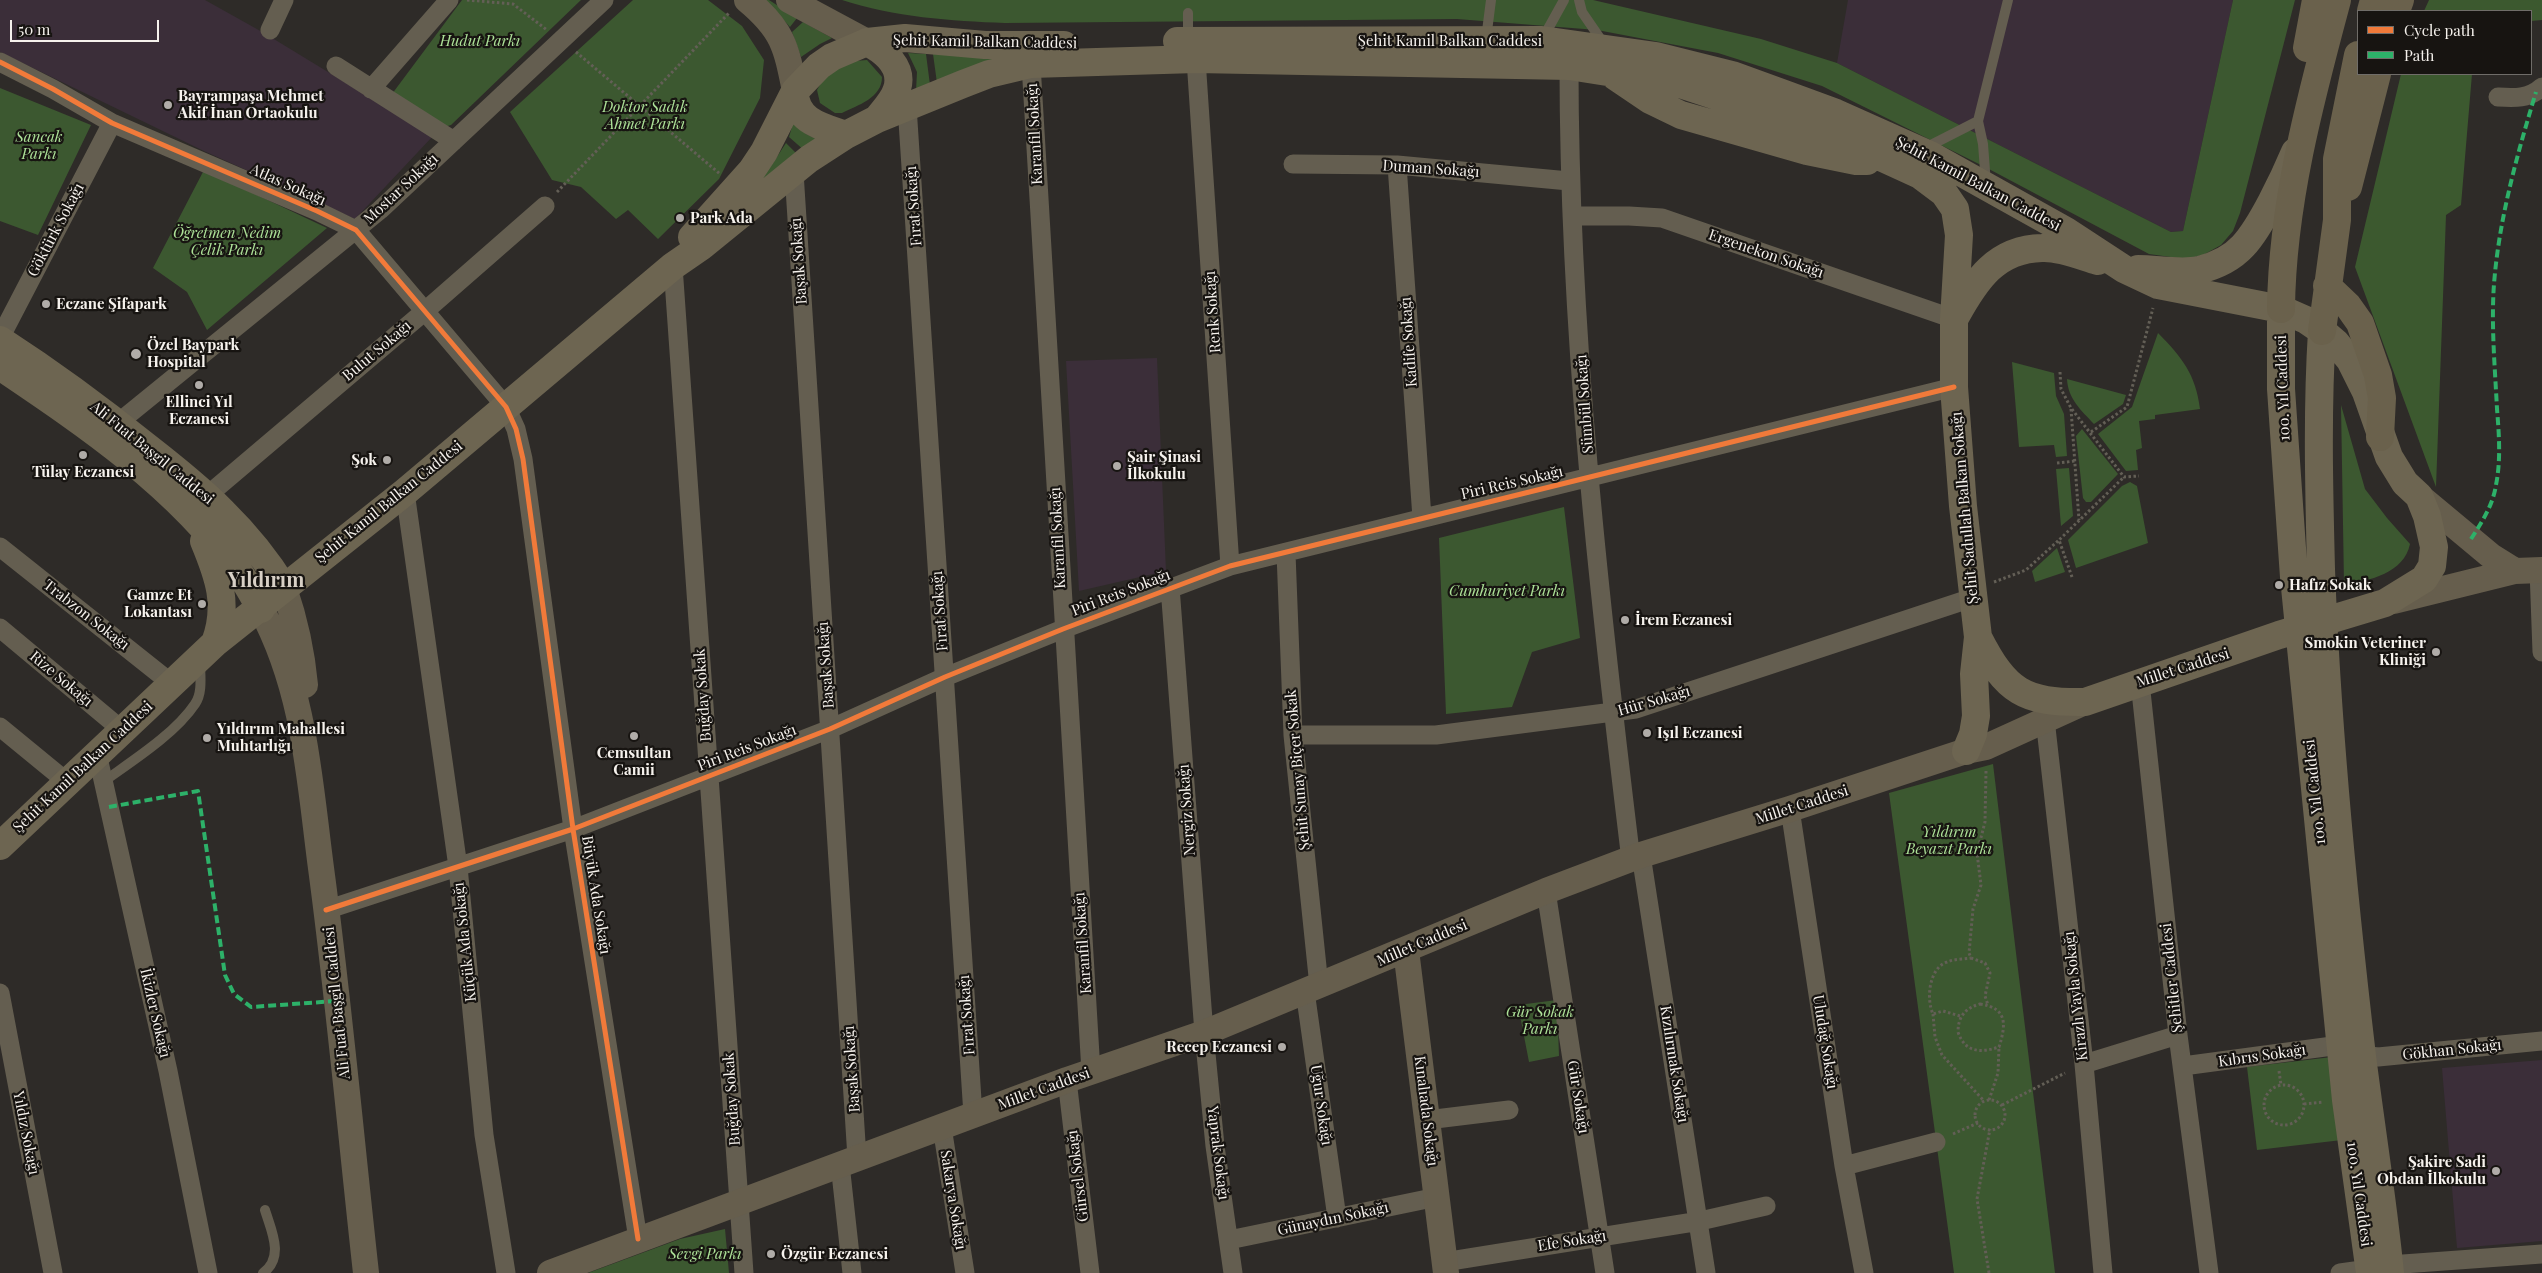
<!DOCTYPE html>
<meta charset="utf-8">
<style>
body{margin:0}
#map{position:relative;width:2542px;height:1273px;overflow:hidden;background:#2e2b28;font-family:"Playfair Display",serif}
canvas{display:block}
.legend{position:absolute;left:2357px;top:10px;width:175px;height:65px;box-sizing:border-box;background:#171411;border:1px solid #706d69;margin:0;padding:6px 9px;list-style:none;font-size:15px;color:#f6f2ed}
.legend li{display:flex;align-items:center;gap:10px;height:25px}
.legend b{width:25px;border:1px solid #706d69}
.scale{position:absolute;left:10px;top:20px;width:149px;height:22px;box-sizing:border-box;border:2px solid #f6f2ed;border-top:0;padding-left:6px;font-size:15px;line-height:18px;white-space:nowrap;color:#f6f2ed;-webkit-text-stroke:4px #171411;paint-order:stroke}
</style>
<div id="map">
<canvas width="2542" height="1273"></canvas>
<ul class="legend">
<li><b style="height:6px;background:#f17a3a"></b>Cycle path</li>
<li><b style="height:6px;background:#2db169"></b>Path</li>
</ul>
<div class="scale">50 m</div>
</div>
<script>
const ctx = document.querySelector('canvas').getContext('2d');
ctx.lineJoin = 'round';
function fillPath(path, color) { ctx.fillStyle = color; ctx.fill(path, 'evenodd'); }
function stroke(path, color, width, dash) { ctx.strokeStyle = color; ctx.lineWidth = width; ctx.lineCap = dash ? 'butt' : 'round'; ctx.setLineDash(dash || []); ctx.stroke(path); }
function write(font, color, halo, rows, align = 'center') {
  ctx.font = font + ' "Playfair Display",serif'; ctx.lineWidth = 4.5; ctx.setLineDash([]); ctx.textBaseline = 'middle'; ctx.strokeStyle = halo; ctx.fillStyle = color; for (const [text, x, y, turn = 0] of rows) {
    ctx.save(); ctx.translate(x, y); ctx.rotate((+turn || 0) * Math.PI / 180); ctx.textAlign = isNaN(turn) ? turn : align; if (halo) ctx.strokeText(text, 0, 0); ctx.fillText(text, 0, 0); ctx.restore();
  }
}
fillPath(new Path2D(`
 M0 0H205L264 33 433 136 355 219 204 151 0 52Z
 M1848 0H2233L2183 231 2171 232 1837 63Z
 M1157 358 1166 571 1079 591 1066 361Z
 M2542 1060V1241L2457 1248 2442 1068Z`), '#3b2e39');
fillPath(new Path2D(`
 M462 0H581L451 125 441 128 389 98Z
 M633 0H708L742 26 764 60 760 98 719 179 658 239 628 210 616 219 581 187 552 180 510 112Z
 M765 0H769L797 18 790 27Z
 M842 0H1593L1761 39 1837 63 2171 232 2183 231 2233 0H2295L2240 213 2233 231 2221 245 2203 255 2185 259 2149 254 1987 168 1822 86 1718 53 1597 30 1457 19 1005 23C951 21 894 17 842 0Z
 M803 22 832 38 820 44 801 57 792 32Z
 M908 53 926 54 930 85 916 91 917 72Z
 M933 54 1009 56 937 83Z
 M867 60 882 77C882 98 858 105 842 113H835L820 103 817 90 822 81 844 62Z
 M0 88 91 125 38 235 0 221Z
 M794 120 806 134 819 140 805 151 789 137Z
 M786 143 798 155 745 195 771 166Z
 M204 170 327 228 207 330 187 292 153 268Z
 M2158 333C2182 357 2196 375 2200 409L2155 415V419L2139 421 2142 448 2136 450 2138 470 2126 471 2098 434 2132 407Z
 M2012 362 2054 373 2056 396 2064 414 2067 456 2056 457 2054 445 2019 447Z
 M2067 379 2126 395 2123 404 2094 424C2081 410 2068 399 2067 379Z
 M2341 405 2365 489 2387 518 2410 544C2404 573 2370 581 2344 584Z
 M2082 429 2118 474 2091 502H2086L2083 498 2076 436Z
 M2069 468 2073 516 2061 526 2056 469Z
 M2130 482 2137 486 2148 543 2076 568 2068 540 2122 486Z
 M1564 507 1580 638 1532 652 1512 707 1446 714 1439 538Z
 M2057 548 2065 572 2035 582 2032 571Z
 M1993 764 2055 1273H1954L1889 793Z
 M1557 1000 1559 1056 1529 1062 1518 1005Z
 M2332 1057 2342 1140 2257 1150 2247 1067Z
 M725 1229 729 1273H588L680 1239Z`), '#3c5830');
fillPath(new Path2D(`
 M2429 0H2542V20L2531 21V11H2424Z
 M2401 74H2472L2461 205 2446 215 2436 487 2355 267Z`), '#3c592f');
stroke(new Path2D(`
 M467 0 513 4 547 30
 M576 52 720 174
 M557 192 729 13
 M2060 372 2061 389 2071 408 2124 477 2139 476
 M2071 409 2079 520
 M2091 432 2127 407 2153 308
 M2057 463 2075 461
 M2072 577 2059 540 2124 477
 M1994 582 2026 570 2059 540
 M1986 771 1985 822 1977 853 1981 885 1973 909 1969 953 1971 958 1985 963 1990 973 1985 996 1988 1005
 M1980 1004C2008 1008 2006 1025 1999 1047 1981 1053 1965 1053 1958 1032 1958 1017 1965 1008 1980 1004Z
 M1933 1014 1935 1037 1942 1055 1984 1101
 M1960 1016 1943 1011 1933 1014C1926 999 1929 968 1947 962 1954 959 1964 959 1971 958
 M2279 1071 2281 1085
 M2264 1105a20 20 0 1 1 40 0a20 20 0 1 1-40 0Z
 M1989 1100 1998 1073 1999 1047
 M1975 1115a15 15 0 1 1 30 0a15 15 0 1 1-30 0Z
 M2304 1104 2323 1102
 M2002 1105 2065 1073
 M1953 1134 1978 1123
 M1989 1273 1977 1199 1990 1129`), '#635f56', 3, [2.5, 2.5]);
stroke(new Path2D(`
 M1579 0 1582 12 1604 44
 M1543 38 1564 0
 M1188 39V13
 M1486 39 1491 0
 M1925 148 1978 121
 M1986 184 1983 144 1978 121 2008 0
 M103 782C132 761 175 734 195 704 203 693 200 675 200 662
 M263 1273C285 1257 271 1230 265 1210`), '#645e50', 10);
stroke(new Path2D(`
 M270 30 284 0
 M1196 59 1230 566
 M0 62 53 89 112 123 317 211 356 230 506 407 516 429 523 459 573 829 638 1239
 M1031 64 1091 1072
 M336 66 454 141
 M1569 66C1569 331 1599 597 1631 860
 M371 89 449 0
 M2498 97C2514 98 2529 99 2542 87
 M907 106 973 1115
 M1293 164 1397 165 1569 181
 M1397 165 1422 518
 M794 172 857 1158
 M1572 216H1629L1662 218 1954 319
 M673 266 744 1273
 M0 338 112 123
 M118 423 380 210 604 0
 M405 492 458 867 484 1135 506 1273
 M208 495 425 311 545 206
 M0 547 171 683
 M1286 553 1293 735 1319 986
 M2539 570 2542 652
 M1170 587 1204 1033 1215 1146 1233 1273
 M0 628 122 730
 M2140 682 2178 1035 2209 1273
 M2045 719 2084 1064 2103 1273
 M0 727 67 782
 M1293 735H1436L1636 709 1972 598
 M97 753 168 1071 208 1273
 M1790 809 1844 1166 1864 1273
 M1641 855 1706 1273
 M1546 891 1605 1273
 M326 910 573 829 830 729 945 677 1063 629 1230 566 1954 387
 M1305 991 1337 1218
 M0 993 53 1273
 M2362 1055 2378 1057 2542 1041
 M2084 1064 2178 1035
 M2183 1066 2340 1045
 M1067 1080 1090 1273
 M1427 1120 1509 1110
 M942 1127 965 1273
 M840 1164 852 1273
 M1844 1166 1936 1142
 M1229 1240 1437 1197
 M1444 1262 1700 1221 1766 1206
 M2389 1265 2542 1254
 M2340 1273 2369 1269`), '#645e50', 19);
stroke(new Path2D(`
 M747 0C783 30 786 46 795 91
 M789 0 867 42
 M2419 496 2491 556 2515 571
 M284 588C295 620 302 652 305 685
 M2394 601 2515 571 2542 570
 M261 609C305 691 309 777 321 868 339 1002 351 1138 366 1273
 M1406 950 1446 1273
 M550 1273 1067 1080 1204 1033 1546 891 1641 855 1790 809 1966 751 1986 747 2085 702`), '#665e4d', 26);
stroke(new Path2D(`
 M1177 41 1542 40 1656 56 1732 75 1787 95 1836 113 1930 155 2066 231 2124 269 2158 285 2281 309 2306 320 2322 331 2336 343 2350 360 2366 392 2389 457 2405 483 2419 496 2427 516 2434 547 2432 566 2424 579 2385 603 2279 635 2085 702C2024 703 2006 692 1978 637
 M867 42C884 51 904 67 897 89 894 100 884 110 877 119
 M1616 77 1650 100 1681 115 1807 151 1856 161H1867
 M795 91C794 121 823 127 846 135
 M692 237 752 170 764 152 795 91 819 66 832 57 867 42 905 38 985 45H1064
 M2138 269C2157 269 2181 274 2199 270 2215 266 2231 259 2243 246 2261 227 2284 178 2295 152
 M2281 309V389L2294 577 2346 1100 2370 1273
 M1956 316C1976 280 1996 249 2042 248 2060 247 2081 256 2098 261
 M2322 331C2317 410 2319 489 2321 569 2327 732 2343 894 2362 1056 2371 1128 2383 1201 2390 1273
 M0 340C51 373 100 409 147 447 201 489 248 529 284 588
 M0 366C86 424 178 486 239 572 247 584 254 597 261 609
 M204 541C219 577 229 605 215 643
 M0 846 215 643 405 492 673 266 702 246 809 159 846 135 877 119 963 84 989 74 1031 64 1196 59 1569 66 1677 83 1789 120 1861 148 1920 175 1944 193 1955 209 1959 235 1954 319V387L1963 506 1978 637 1974 674 1976 716 1973 734 1966 751`), '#6d6551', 28);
stroke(new Path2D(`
 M2371 11 2374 0
 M2396 11 2400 0
 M2307 48 2316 0
 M2348 187 2377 74
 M2327 286 2348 306 2360 323 2378 375 2382 398 2380 437
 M2281 309C2282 205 2310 100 2337 0
 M2322 331 2337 220V159L2358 55`), '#6a614c', 28);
stroke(new Path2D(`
 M2471 539C2482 522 2493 505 2496 485 2501 460 2499 434 2497 409 2495 368 2491 325 2494 284 2499 219 2517 155 2536 92
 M109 807 198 791 225 975 234 994 251 1007 336 1001`), '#2db169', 4, [8, 4]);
stroke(new Path2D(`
 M0 62 53 89 112 123 317 211 356 230 506 407 516 429 523 459 573 829 638 1239
 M326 910 573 829 830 729 945 677 1063 629 1230 566 1954 387`), '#f17a3a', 5);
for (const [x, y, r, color] of [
 [168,105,5,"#b0aca8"],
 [680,218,5,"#b0aca8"],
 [46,304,5,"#b0aca8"],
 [136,354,6,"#b0aca8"],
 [199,385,5,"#b0aca8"],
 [83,455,5,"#b0aca8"],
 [387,460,5,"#b0aca8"],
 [1117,466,5,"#b0aca8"],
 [2279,585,5,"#b0aca8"],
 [202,604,5,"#b0aca8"],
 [1625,620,5,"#b0aca8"],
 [2436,652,5,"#b0aca8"],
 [1647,733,5,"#b0aca8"],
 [634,736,5,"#b0aca8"],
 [207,738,5,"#b0aca8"],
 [1282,1047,5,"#b0aca8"],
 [2496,1171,5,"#b0aca8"],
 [771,1254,5,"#b0aca8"]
]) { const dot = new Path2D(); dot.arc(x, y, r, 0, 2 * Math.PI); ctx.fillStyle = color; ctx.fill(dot); stroke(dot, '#171411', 2); }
write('italic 15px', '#ade298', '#171411', [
 ["Hudut Parkı",480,41],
 ["Doktor Sadık",645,107],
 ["Ahmet Parkı",645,124],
 ["Sancak",39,137],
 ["Parkı",39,154],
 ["Öğretmen Nedim",227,233],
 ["Çelik Parkı",227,250],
 ["Cumhuriyet Parkı",1507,591],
 ["Yıldırım",1949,832],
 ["Beyazıt Parkı",1949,849],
 ["Gür Sokak",1540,1012],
 ["Parkı",1540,1029],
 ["Sevgi Parkı",705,1254]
]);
write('15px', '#f6f2ed', '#171411', [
 ["Şehit Kamil Balkan Caddesi",1450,41],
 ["Şehit Kamil Balkan Caddesi",985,42,1],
 ["Karanfil Sokağı",1035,134,-93],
 ["Duman Sokağı",1431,169,4],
 ["Şehit Kamil Balkan Caddesi",1978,184,28],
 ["Atlas Sokağı",288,185,24],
 ["Mostar Sokağı",401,189,-43],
 ["Fırat Sokağı",914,206,-94],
 ["Göktürk Sokağı",56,230,-62],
 ["Ergenekon Sokağı",1766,254,19],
 ["Başak Sokağı",799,261,-94],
 ["Renk Sokağı",1213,312,-94],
 ["Kadife Sokağı",1409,342,-94],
 ["Bulut Sokağı",377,351,-40],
 ["100. Yıl Caddesi",2283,388,-92],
 ["Sümbül Sokağı",1585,404,-94],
 ["Ali Fuat Başgil Caddesi",152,453,39],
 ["Piri Reis Sokağı",1512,483,-13],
 ["Şehit Kamil Balkan Caddesi",389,502,-39],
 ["Şehit Sadullah Balkan Sokağı",1965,508,-95],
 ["Karanfil Sokağı",1058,538,-93],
 ["Piri Reis Sokağı",1121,593,-21],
 ["Fırat Sokağı",940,611,-94],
 ["Trabzon Sokağı",86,615,38],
 ["Başak Sokağı",826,665,-94],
 ["Millet Caddesi",2183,668,-18],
 ["Rize Sokağı",61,679,40],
 ["Buğday Sokak",703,695,-94],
 ["Hür Sokağı",1654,701,-16],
 ["Piri Reis Sokağı",747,748,-21],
 ["Şehit Kamil Balkan Caddesi",83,767,-43],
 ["Şehit Sunay Biçer Sokak",1298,770,-95],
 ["100. Yıl Caddesi",2315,792,-96],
 ["Millet Caddesi",1802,805,-18],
 ["Nergiz Sokağı",1187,810,-94],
 ["Büyük Ada Sokağı",596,895,81],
 ["Küçük Ada Sokağı",465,942,-96],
 ["Karanfil Sokağı",1083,943,-94],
 ["Millet Caddesi",1422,943,-23],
 ["Şehitler Caddesi",2172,978,-96],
 ["Kirazlı Yayla Sokağı",2076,996,-96],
 ["Ali Fuat Başgil Caddesi",337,1003,-96],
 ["İkizler Sokağı",155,1013,77],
 ["Fırat Sokağı",967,1015,-94],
 ["Uludağ Sokağı",1825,1042,81],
 ["Gökhan Sokağı",2452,1050,-6],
 ["Kıbrıs Sokağı",2262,1056,-8],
 ["Kızılırmak Sokağı",1674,1064,81],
 ["Başak Sokağı",852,1069,-94],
 ["Millet Caddesi",1044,1089,-20],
 ["Gür Sokağı",1578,1097,81],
 ["Buğday Sokak",732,1099,-94],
 ["Uğur Sokağı",1321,1105,82],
 ["Kınalıada Sokağı",1426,1111,83],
 ["Yıldız Sokağı",26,1133,79],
 ["Yaprak Sokağı",1218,1153,83],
 ["Gürsel Sokağı",1078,1176,-97],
 ["100. Yıl Caddesi",2359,1194,82],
 ["Sakarya Sokağı",953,1200,81],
 ["Günaydın Sokağı",1333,1219,-12],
 ["Efe Sokağı",1572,1241,-9]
]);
write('bold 15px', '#f6f2ed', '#171411', [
 ["Bayrampaşa Mehmet",178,96],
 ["Akif İnan Ortaokulu",178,113],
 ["Park Ada",690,218],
 ["Eczane Şifapark",56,304],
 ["Özel Baypark",147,345],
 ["Hospital",147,362],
 ["Ellinci Yıl",199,402,"center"],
 ["Eczanesi",199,419,"center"],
 ["Şair Şinasi",1127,457],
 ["İlkokulu",1127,474],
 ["Şok",377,460,"right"],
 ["Tülay Eczanesi",83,472,"center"],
 ["Hafız Sokak",2289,585],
 ["Gamze Et",192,595,"right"],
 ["Lokantası",192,612,"right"],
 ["İrem Eczanesi",1635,620],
 ["Smokin Veteriner",2426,643,"right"],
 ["Kliniği",2426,660,"right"],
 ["Yıldırım Mahallesi",217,729],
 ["Muhtarlığı",217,746],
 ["Işıl Eczanesi",1657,733],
 ["Cemsultan",634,753,"center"],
 ["Camii",634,770,"center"],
 ["Recep Eczanesi",1272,1047,"right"],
 ["Şakire Sadi",2486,1162,"right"],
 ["Obdan İlkokulu",2486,1179,"right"],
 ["Özgür Eczanesi",781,1254]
], 'left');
write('bold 20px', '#d8d0c6', '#171411', [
 ["Yıldırım",266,581]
]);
</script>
